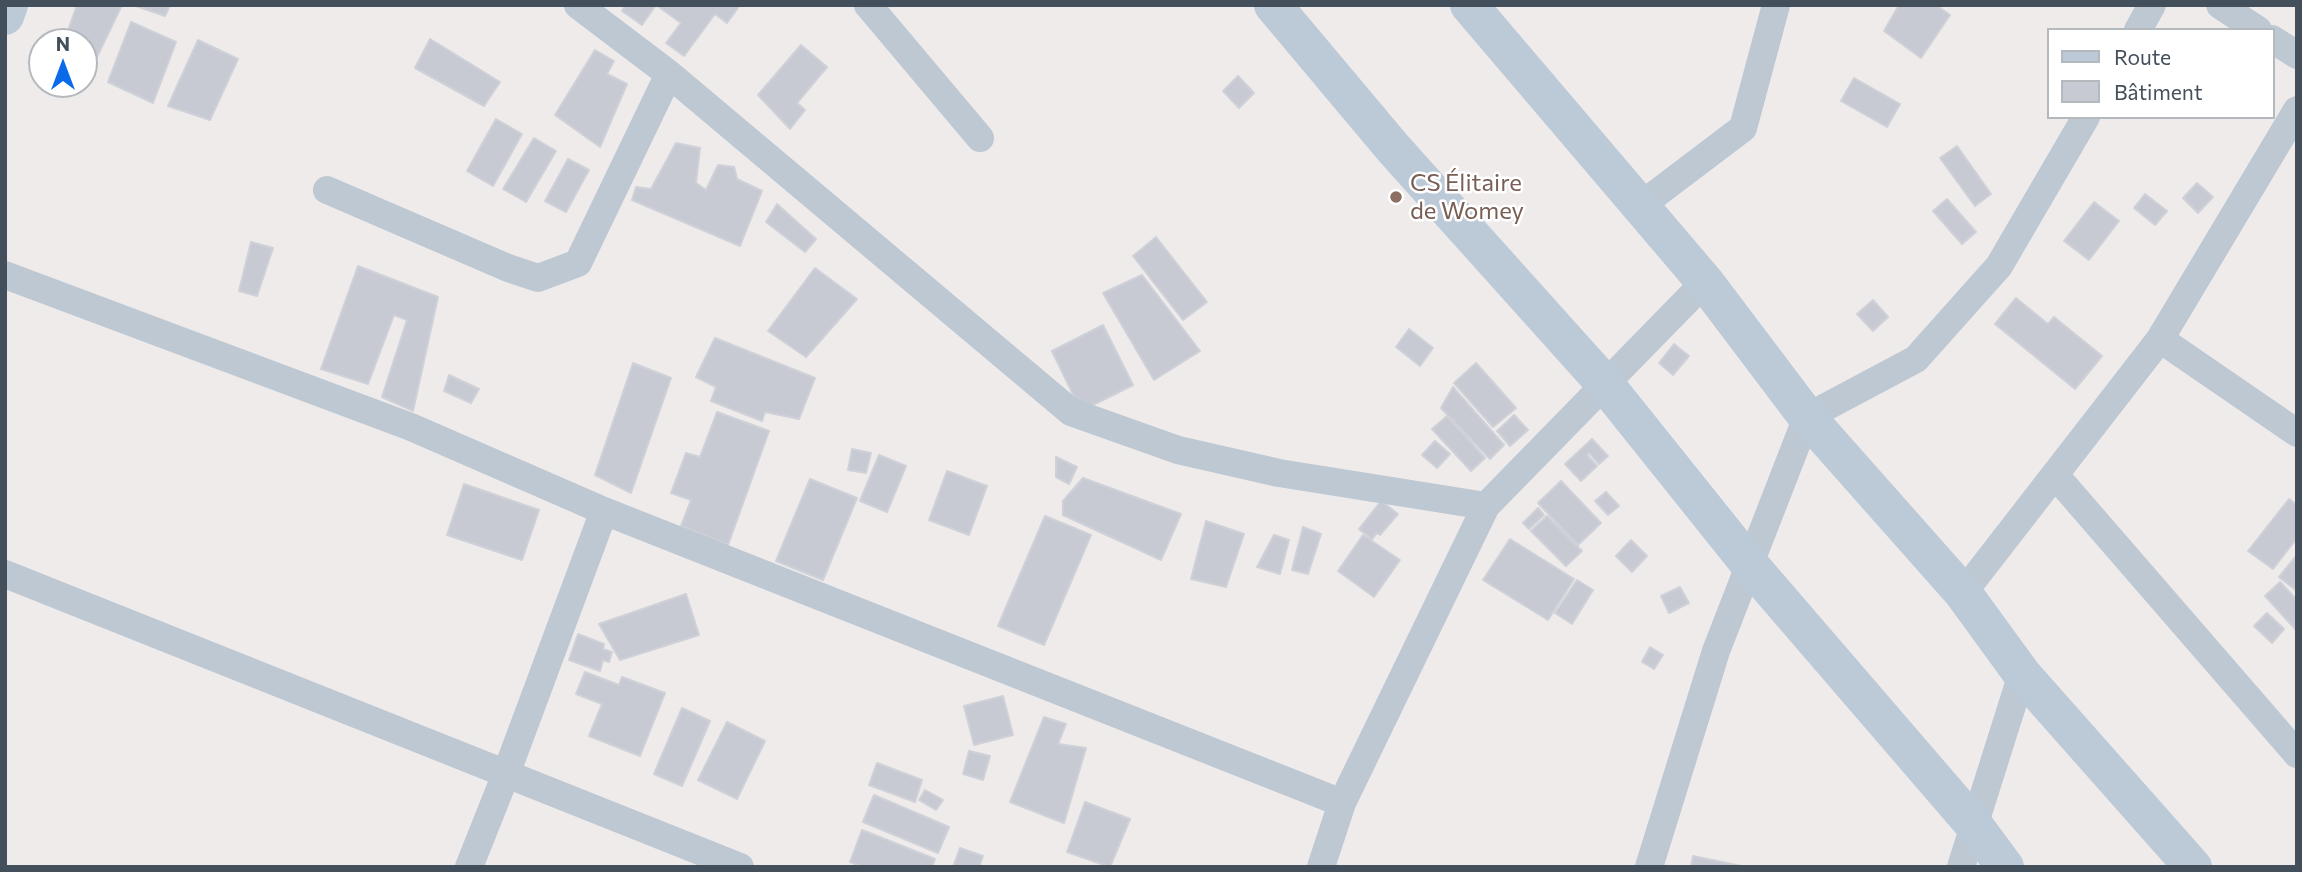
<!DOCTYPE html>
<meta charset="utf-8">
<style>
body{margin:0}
#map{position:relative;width:2302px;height:872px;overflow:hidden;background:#efebeb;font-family:Commissioner,sans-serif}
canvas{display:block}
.frame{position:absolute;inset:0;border:7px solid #434f5a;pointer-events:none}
.legend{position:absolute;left:2047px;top:28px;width:228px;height:91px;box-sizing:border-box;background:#fff;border:2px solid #b4b9bd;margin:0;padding:9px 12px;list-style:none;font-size:21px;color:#434f5a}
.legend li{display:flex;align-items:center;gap:14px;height:35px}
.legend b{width:35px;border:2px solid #b4b9bd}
.north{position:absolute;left:28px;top:28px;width:70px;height:70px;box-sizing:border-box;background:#fff;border:2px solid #b4b9bd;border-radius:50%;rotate:0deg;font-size:19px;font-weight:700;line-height:28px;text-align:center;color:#434f5a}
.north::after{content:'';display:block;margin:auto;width:24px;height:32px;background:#0b6ae9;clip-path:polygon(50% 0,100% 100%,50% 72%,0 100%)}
</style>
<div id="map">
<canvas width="2302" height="872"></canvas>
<div class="frame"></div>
<ul class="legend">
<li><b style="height:9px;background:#bcc9d7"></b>Route</li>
<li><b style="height:19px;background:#c7cad2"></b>Bâtiment</li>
</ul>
<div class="north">N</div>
</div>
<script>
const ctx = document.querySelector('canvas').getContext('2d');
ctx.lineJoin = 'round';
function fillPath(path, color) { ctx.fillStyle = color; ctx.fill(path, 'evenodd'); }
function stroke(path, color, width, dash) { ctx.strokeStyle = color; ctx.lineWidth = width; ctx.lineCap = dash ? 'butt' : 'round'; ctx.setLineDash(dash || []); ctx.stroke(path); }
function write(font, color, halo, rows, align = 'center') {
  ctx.font = font + ' Commissioner,sans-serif'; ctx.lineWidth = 5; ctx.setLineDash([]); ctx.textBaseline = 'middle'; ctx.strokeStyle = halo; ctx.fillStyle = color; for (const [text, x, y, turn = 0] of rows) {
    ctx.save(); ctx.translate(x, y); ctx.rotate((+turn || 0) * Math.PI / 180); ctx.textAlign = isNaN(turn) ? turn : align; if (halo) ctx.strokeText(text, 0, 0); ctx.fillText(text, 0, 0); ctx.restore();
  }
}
const building = new Path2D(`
 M77 5H122L97 57 84 53V42H64Z
 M133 5H170L165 16Z
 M626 5H656L642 25 622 11Z
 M656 5H740L727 23 715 14 684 56 666 43 681 23Z
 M1899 5H1936L1950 15 1921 58 1884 31Z
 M131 22 176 42 153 103 108 82Z
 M430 39 500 82 484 106 415 68Z
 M198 40 238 59 210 120 168 106Z
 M801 45 827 67 797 103 805 110 790 129 758 95Z
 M595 50 614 61 607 74 627 84 600 147 555 115Z
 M1238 76 1254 93 1239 108 1223 91Z
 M1854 78 1900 104 1887 127 1841 101Z
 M496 119 522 134 493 186 467 171Z
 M534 138 556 151 526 202 503 189Z
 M676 143 700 148 696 183 706 190 718 165 734 167 737 179 762 191 740 246 632 200 636 187 651 189Z
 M1957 146 1991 194 1975 206 1940 158Z
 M568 159 589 170 566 212 545 201Z
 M2197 183 2213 197 2198 213 2183 198Z
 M2145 194 2167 211 2155 225 2134 208Z
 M1947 199 1976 232 1962 244 1933 211Z
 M2094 202 2119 221 2089 260 2064 241Z
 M777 204 816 239 805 252 766 222Z
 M1156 237 1207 302 1183 320 1133 256Z
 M251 242 273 248 257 296 239 291Z
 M358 266 438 297 413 411 382 397 407 320 394 315 368 384 321 369Z
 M815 268 857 299 806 357 768 331Z
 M1142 275 1200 351 1154 380 1103 293Z
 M2016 298 2048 324 2054 317 2102 356 2075 389 1995 324Z
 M1873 300 1888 317 1873 331 1857 314Z
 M1103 325 1133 385 1081 411 1052 351Z
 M1409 329 1433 348 1420 366 1396 347Z
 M715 338 815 378 799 419 765 412 762 421 711 401 716 387 696 377Z
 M1674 344 1689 356 1673 375 1659 363Z
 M633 363 671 378 631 493 595 475Z
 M1476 363 1516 408 1493 427 1454 383Z
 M449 375 479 389 471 403 444 391Z
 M1453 387 1504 445 1490 459 1441 408Z
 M717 412 769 431 728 545 681 526 691 500 671 493 686 453 700 457Z
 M1514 415 1528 430 1510 446 1497 431Z
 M1447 416 1485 458 1471 471 1432 429Z
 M1592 439 1608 456 1599 464 1589 453 1587 455 1597 466 1581 481 1565 464Z
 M1435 441 1450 454 1437 468 1422 455Z
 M852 449 871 453 866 473 848 470Z
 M879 455 906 466 887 512 860 501Z
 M1056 457 1077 467 1069 484 1056 477Z
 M947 471 987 486 969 535 929 520Z
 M1083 478 1181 514 1161 560 1063 515V501Z
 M810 479 857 498 823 580 776 561Z
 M1561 481 1601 523 1578 545 1538 503Z
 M464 484 539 510 522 560 447 535Z
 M1606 492 1619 506 1608 515 1595 501Z
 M2289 499 2297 505V538L2273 569 2248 551Z
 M1381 501 1398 514 1380 535 1377 533 1372 539 1359 529Z
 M1538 508 1544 515 1529 529 1523 523Z
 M1045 516 1091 535 1044 645 998 626Z
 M1547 516 1582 551 1566 566 1531 531Z
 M1206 521 1244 534 1226 587 1191 579Z
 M1303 527 1321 534 1308 574 1292 570Z
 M1274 535 1289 540 1280 574 1257 567Z
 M1363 535 1400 560 1374 597 1338 571Z
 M1510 539 1574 579 1548 620 1483 580Z
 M1631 540 1647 556 1632 572 1616 556Z
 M2297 555V591L2279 577Z
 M1577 580 1593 590 1572 624 1555 613Z
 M2280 582 2297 600V631L2265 596Z
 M1680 587 1689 603 1669 613 1661 596Z
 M686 594 699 635 620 660 599 624Z
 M2267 613 2284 629 2272 643 2254 626Z
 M578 634 604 644 603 649 612 652 609 662 603 660 600 671 569 660Z
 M1650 647 1663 655 1654 669 1642 662Z
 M585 672 619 685 622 677 665 693 640 756 589 736 602 704 576 694Z
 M1003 696 1013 735 974 745 964 706Z
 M682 708 710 721 682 786 654 774Z
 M1044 717 1066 724 1058 744 1086 748 1064 823 1010 802Z
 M727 722 765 741 737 799 698 780Z
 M969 751 990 756 983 780 963 774Z
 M877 763 922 780 915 802 869 785Z
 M925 790 943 800 936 810 919 800Z
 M874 795 949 827 938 853 863 822Z
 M1085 802 1130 819 1110 867 1067 852Z
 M862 830 935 859 932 867H863L850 862Z
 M960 848 983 856 979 867H953Z
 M1693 856 1746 867H1691Z`);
fillPath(building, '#c7cad2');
stroke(building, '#cfd1d8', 2);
stroke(new Path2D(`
 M578 5 669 74 1071 412 1178 450 1279 473 1486 506
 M868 5 980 138
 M2220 5 2258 30
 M2138 30 2152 5
 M2272 39 2297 55
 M327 190 508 268 538 278 578 263 669 74
 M1640 206 1743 128 1776 5
 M5 275 411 427 604 511 1342 803
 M2160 339 2297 433
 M2055 475 2297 754
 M5 574 740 867
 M1963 593 2160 339 2297 110
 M469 867 506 774 604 511
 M1321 867 1342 803 1486 506 1705 282
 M1649 867 1716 651 1807 417 1916 359 1999 266 2086 117
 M1961 867 2022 674`), '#bdc8d3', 28);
stroke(new Path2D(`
 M1273 5 1393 148 1605 384 1750 565 1974 825 2005 867
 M1469 5 1705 282 1807 417 1963 593 2022 674 2193 867
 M5 16 9 5`), '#bcc9d7', 38);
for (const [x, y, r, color] of [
 [1396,197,7,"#8d6e63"]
]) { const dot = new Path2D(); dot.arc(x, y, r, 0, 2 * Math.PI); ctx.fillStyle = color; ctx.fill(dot); stroke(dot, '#fff', 2.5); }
write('24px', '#785e54', '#fff', [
 ["CS Élitaire",1410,183],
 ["de Womey",1410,211]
], 'left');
</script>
